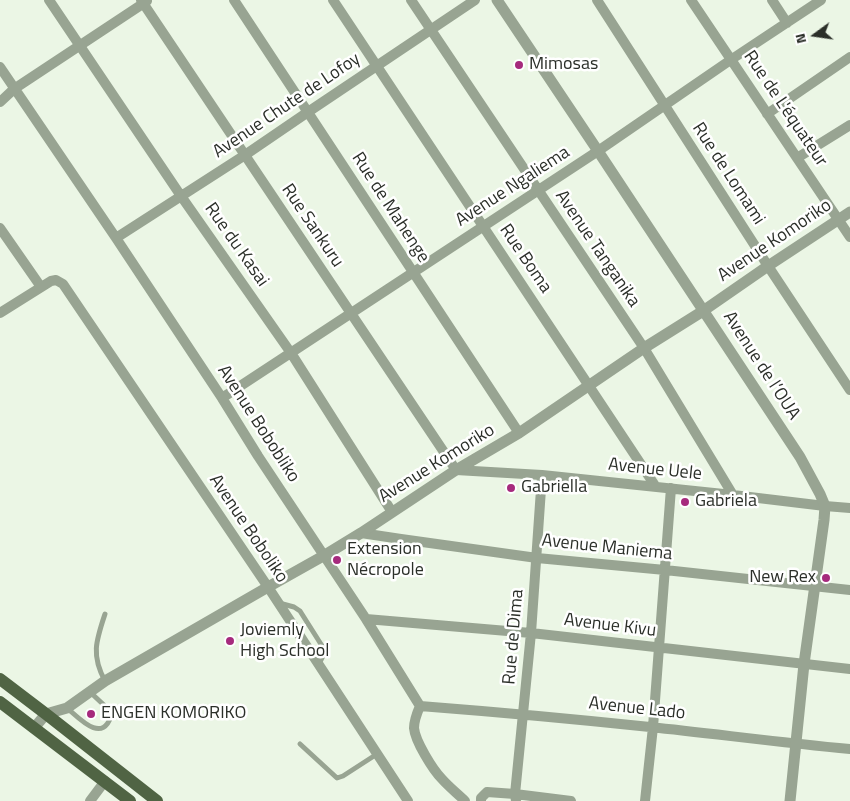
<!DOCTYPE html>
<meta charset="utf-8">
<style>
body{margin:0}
#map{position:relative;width:850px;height:801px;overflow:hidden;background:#ebf6e5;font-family:"Titillium Web",sans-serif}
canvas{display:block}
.north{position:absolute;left:790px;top:10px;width:50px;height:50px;-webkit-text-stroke:4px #fff;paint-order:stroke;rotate:256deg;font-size:14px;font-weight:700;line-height:20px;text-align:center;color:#2b2f29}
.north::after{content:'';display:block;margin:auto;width:18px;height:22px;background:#2b2f29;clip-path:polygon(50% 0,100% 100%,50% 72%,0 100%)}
</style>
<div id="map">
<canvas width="850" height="801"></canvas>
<div class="north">N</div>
</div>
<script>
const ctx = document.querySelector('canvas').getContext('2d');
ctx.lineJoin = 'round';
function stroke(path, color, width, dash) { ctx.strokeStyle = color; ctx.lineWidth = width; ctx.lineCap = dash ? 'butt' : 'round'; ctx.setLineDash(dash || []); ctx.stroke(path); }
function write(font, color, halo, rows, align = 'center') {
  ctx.font = font + ' "Titillium Web",sans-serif'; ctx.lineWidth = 5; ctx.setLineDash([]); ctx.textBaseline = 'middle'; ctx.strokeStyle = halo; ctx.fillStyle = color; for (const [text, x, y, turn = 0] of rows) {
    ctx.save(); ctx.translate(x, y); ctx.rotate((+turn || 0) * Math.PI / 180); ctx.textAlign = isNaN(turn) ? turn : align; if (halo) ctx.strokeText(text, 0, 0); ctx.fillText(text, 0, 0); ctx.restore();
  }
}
stroke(new Path2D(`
 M279 603 294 607 300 611 324 649V654L319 664
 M105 614C96 641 91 655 105 681
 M67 708C79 718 102 744 111 716L106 707 90 692
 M300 744 337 778 343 776 377 754`), '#98a492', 5);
stroke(new Path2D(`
 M49 0 181 196 291 353 392 512
 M141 0 456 470 542 475 733 495 825 506 850 508
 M234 0 519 433
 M333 0 656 487
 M411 0 644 348 733 495
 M597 0 768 266 850 390
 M691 0 850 237
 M772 0 787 23
 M0 67 116 238 222 398 258 456 366 619 420 706C417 713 414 720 414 728 415 741 433 770 442 779 449 787 458 794 465 801
 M0 102 14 89 147 1
 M767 114 850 57
 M797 158 850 125
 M0 228 41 287
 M116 238 245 155 308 112 475 0
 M0 313 51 281 56 280 63 284 268 587 408 801
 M222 398 598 151 732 59 821 0
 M361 533 401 539 537 558 665 570 850 590
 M366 619 531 633 850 669
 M420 706C497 712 574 719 650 727 717 734 783 743 850 749
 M90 801 105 781
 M481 801V798L487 792 515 794 571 801
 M516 801 515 794 531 633 542 475
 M645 801 653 727 671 488`), '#98a492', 10);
stroke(new Path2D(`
 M497 0 598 151 800 457 820 494 825 506 824 520 804 664 790 801
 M34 728 46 714 67 708 105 681 268 587 325 555 361 533 456 470 519 433 644 348 703 311 768 266 850 212`), '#98a492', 11);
stroke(new Path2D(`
 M0 679 46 714 157 801
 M0 702 130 801`), '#506444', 12);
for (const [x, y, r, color] of [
 [519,65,5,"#a62a7d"],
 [511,488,5,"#a62a7d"],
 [685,502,5,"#a62a7d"],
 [337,560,5,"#a62a7d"],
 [826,578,5,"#a62a7d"],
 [230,641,5,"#a62a7d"],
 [91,714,5,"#a62a7d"]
]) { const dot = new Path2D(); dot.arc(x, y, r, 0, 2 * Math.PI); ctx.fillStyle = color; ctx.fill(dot); stroke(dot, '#fff', 2); }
write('18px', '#2b2f29', '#fff', [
 ["Mimosas",529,65],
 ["Gabriella",521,488],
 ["Gabriela",695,502],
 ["Extension",347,550],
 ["Nécropole",347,571],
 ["New Rex",816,578,"right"],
 ["Joviemly",240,631],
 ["High School",240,652],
 ["ENGEN KOMORIKO",101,714]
], 'left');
write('18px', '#2b2f29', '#fff', [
 ["Avenue Chute de Lofoy",287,106,-34],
 ["Rue de L'équateur",785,109,56],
 ["Rue de Lomami",728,174,57],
 ["Avenue Ngaliema",513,187,-33],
 ["Rue de Mahenge",390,208,57],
 ["Rue Sankuru",312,226,56],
 ["Avenue Komoriko",775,241,-34],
 ["Rue du Kasai",236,245,55],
 ["Avenue Tanganika",597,249,56],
 ["Rue Boma",525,259,56],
 ["Avenue de l’OUA",761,366,57],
 ["Avenue Bobobliko",258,424,57],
 ["Avenue Komoriko",437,464,-32],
 ["Avenue Uele",655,470,6],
 ["Avenue Boboliko",248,529,56],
 ["Avenue Maniema",607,548,6],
 ["Avenue Kivu",610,626,7],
 ["Rue de Dima",514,637,-85],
 ["Avenue Lado",637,709,6]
]);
</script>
